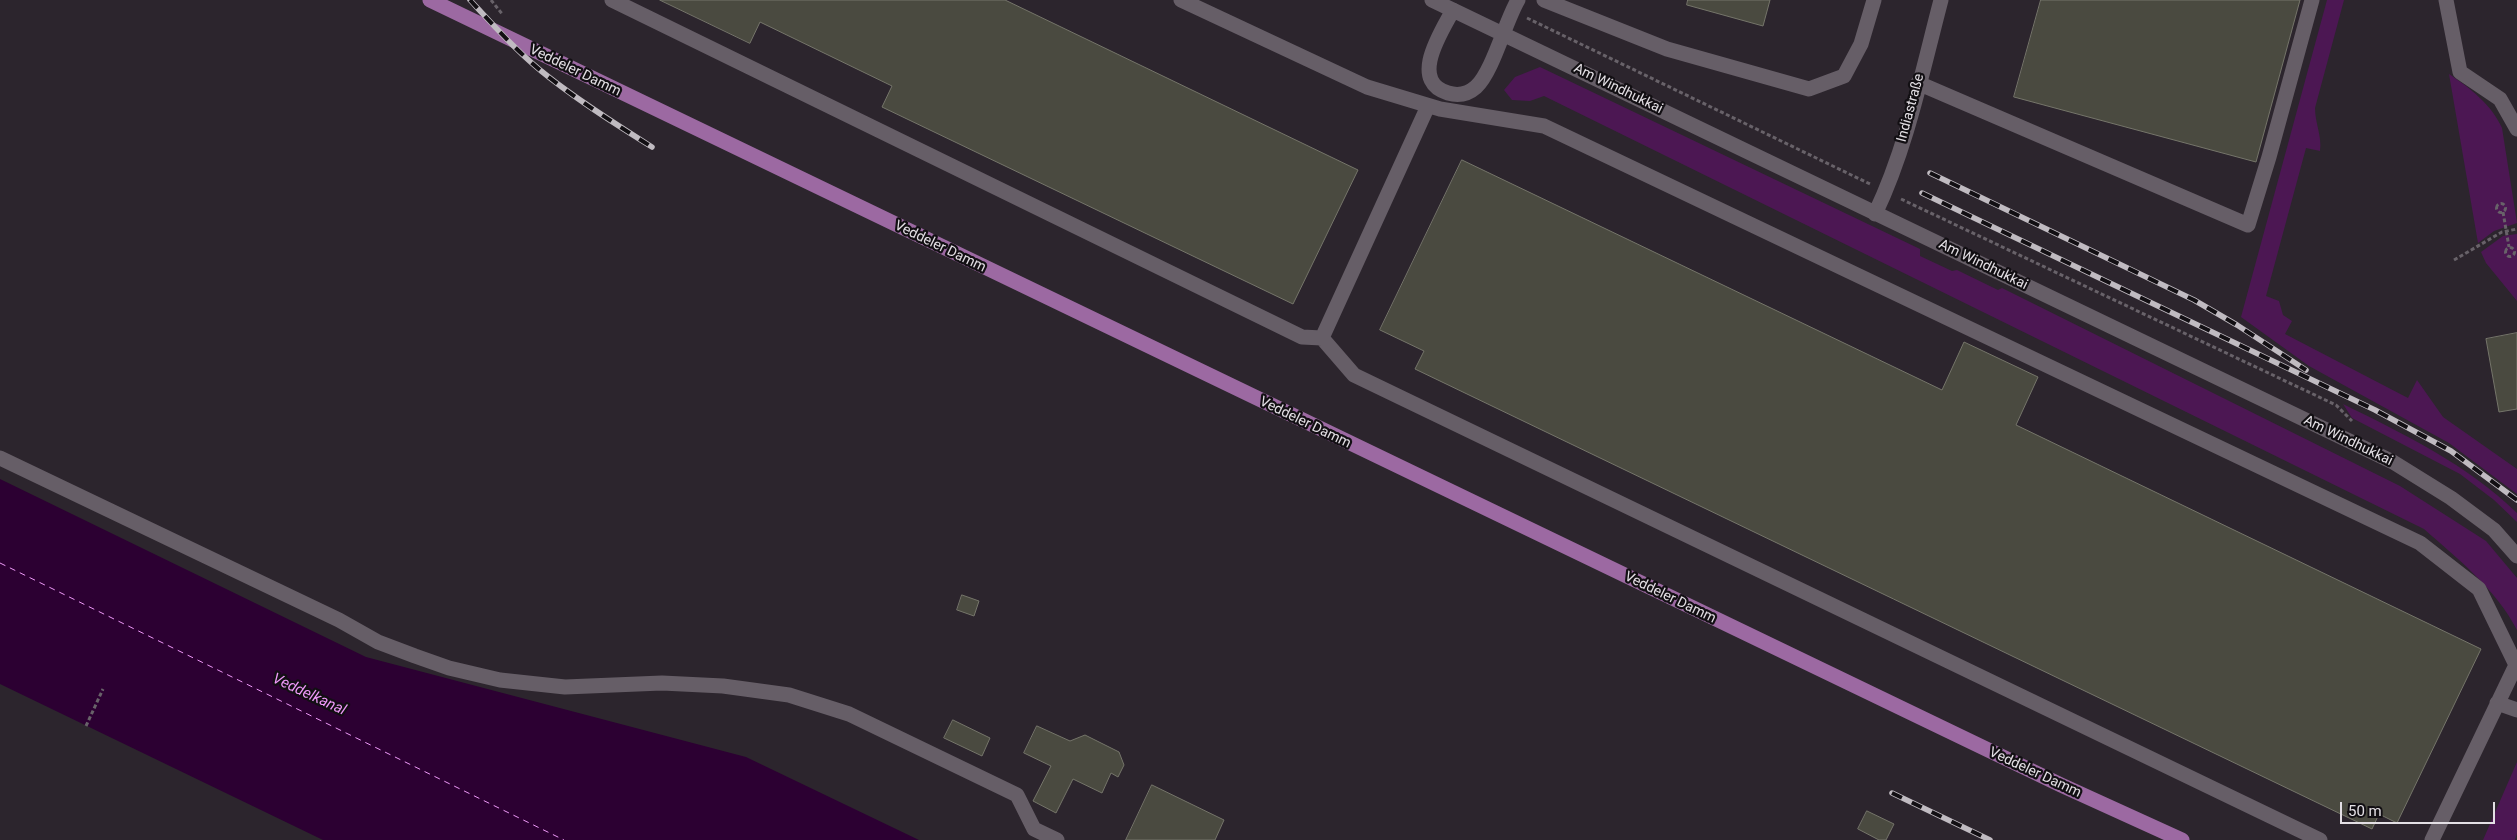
<!DOCTYPE html>
<meta charset="utf-8">
<style>
body{margin:0}
#map{position:relative;width:2517px;height:840px;overflow:hidden;background:#2c252d;font-family:Roboto,sans-serif}
canvas{display:block}
.scale{position:absolute;left:2340px;top:802px;width:155px;height:22px;box-sizing:border-box;border:2px solid #e3dfe4;border-top:0;padding-left:6px;font-size:15px;line-height:18px;white-space:nowrap;color:#e3dfe4;-webkit-text-stroke:4px #120f13;paint-order:stroke}
</style>
<div id="map">
<canvas width="2517" height="840"></canvas>
<div class="scale">50 m</div>
</div>
<script>
const ctx = document.querySelector('canvas').getContext('2d');
ctx.lineJoin = 'round';
function fillPath(path, color) { ctx.fillStyle = color; ctx.fill(path, 'evenodd'); }
function stroke(path, color, width, dash) { ctx.strokeStyle = color; ctx.lineWidth = width; ctx.lineCap = dash ? 'butt' : 'round'; ctx.setLineDash(dash || []); ctx.stroke(path); }
function write(font, color, halo, rows, align = 'center') {
  ctx.font = font + ' Roboto,sans-serif'; ctx.lineWidth = 4.5; ctx.setLineDash([]); ctx.textBaseline = 'middle'; ctx.strokeStyle = halo; ctx.fillStyle = color; for (const [text, x, y, turn = 0] of rows) {
    ctx.save(); ctx.translate(x, y); ctx.rotate((+turn || 0) * Math.PI / 180); ctx.textAlign = isNaN(turn) ? turn : align; if (halo) ctx.strokeText(text, 0, 0); ctx.fillText(text, 0, 0); ctx.restore();
  }
}
fillPath(new Path2D(`
 M2327 0H2344L2315 108C2315 123 2322 136 2320 151L2306 148 2266 296 2279 301 2283 315 2292 321 2285 334 2408 398 2417 380 2443 417 2517 469V494L2449 443 2309 366 2241 317Z
 M1540 67 1920 249V256L1952 271 1957 270 1998 290 2002 288 2400 486 2486 541 2517 578V630C2496 589 2458 559 2424 529L1544 96 1530 101 1512 100 1504 90 1515 77Z
 M2449 74C2470 88 2492 105 2502 128L2517 223 2494 231 2478 243Z
 M2517 234V301L2486 263 2481 252 2503 236Z
 M2343 404C2404 434 2468 465 2517 513V522L2494 500 2460 474 2352 418Z
 M2517 762V833L2515 840H2483Z`), '#4c1753');
fillPath(new Path2D(`
 M0 479 366 657 746 757 919 840H323L0 684Z`), '#2c0032');
stroke(new Path2D(`
 M0 563 564 840`), '#ee99f8', 1, [6, 5]);
const building = new Path2D(`
 M660 0H1005L1358 170 1293 304 882 107 892 86 760 22 750 43Z
 M1688 0H1770L1763 26 1687 5Z
 M2041 0H2300L2256 162 2014 97Z
 M1462 160 1942 390 1964 342 2038 377 2016 425 2481 649 2397 823 2379 814 2372 829 1415 369 1424 351 1380 330Z
 M2517 333V409L2499 412 2486 339Z
 M962 595 979 601 974 616 957 610Z
 M953 720 990 738 982 756 944 738Z
 M1037 726 1070 741 1085 735 1119 752 1124 765 1118 777 1111 773 1102 793 1073 779 1056 813 1033 801 1051 766 1024 753Z
 M1152 785 1224 820 1215 840H1126Z
 M1867 811 1894 824 1886 840H1879L1858 829Z`);
fillPath(building, '#4a4a40');
stroke(building, '#75756a', 1);
stroke(new Path2D(`
 M491 0 503 15
 M1527 18 1870 184
 M1901 199 2336 405 2352 421
 M2496.5 208a4.5 4.5 0 1 1 9 0a4.5 4.5 0 1 1-9 0Z
 M2503 212 2509 247
 M2505.5 252a4.5 4.5 0 1 1 9 0a4.5 4.5 0 1 1-9 0Z
 M2454 260 2502 232 2517 229
 M86 726 103 689`), '#686269', 3, [4, 2.5]);
stroke(new Path2D(`
 M612 0 1302 337 1322 338 1428 106
 M1181 0 1367 87 1440 109 1544 126 2420 543 2479 589 2516 665 2432 840
 M1432 0 2393 462 2451 498 2494 530 2517 556
 M1544 0 1667 49 1809 89 1844 76 1861 44 1874 0
 M2446 0 2460 72 2500 99 2517 129
 M1453 10C1442 31 1408 81 1448 93 1458 96 1468 94 1476 87 1493 71 1505 22 1518 0
 M1918 83 2248 225 2269 157 2312 0
 M1875 214C1907 147 1922 72 1941 0
 M1322 338 1354 375 2320 840
 M0 458 339 620 378 642 415 656 449 668 500 680 565 687 662 683 723 686 789 695 849 714 1017 795 1034 829
 M2497 703 2517 710
 M1034 829 1057 840`), '#665e67', 15);
stroke(new Path2D(`
 M430 0 2061 785 2182 840`), '#9c69a2', 15);
const rail = new Path2D(`
 M470 0C495 27 520 55 550 78 582 103 617 125 652 147
 M1930 173 2194 300 2237 325 2306 370
 M1922 193 2375 410 2451 451 2517 500
 M1892 793 1990 840`);
stroke(rail, '#c0bbc1', 5.5);
stroke(rail, '#120f13', 4, [11]);
write('14px', '#e3dfe4', '#120f13', [
 ["Veddeler Damm",575,71,26],
 ["Am Windhukkai",1618,89,26],
 ["Indiastraße",1911,108,-75],
 ["Veddeler Damm",940,247,26],
 ["Am Windhukkai",1983,265,26],
 ["Veddeler Damm",1305,423,26],
 ["Am Windhukkai",2348,441,26],
 ["Veddeler Damm",1670,598,26],
 ["Veddeler Damm",2035,773,25]
]);
write('italic 15px', '#ee99f8', '#120f13', [
 ["Veddelkanal",309,695,25]
]);
</script>
